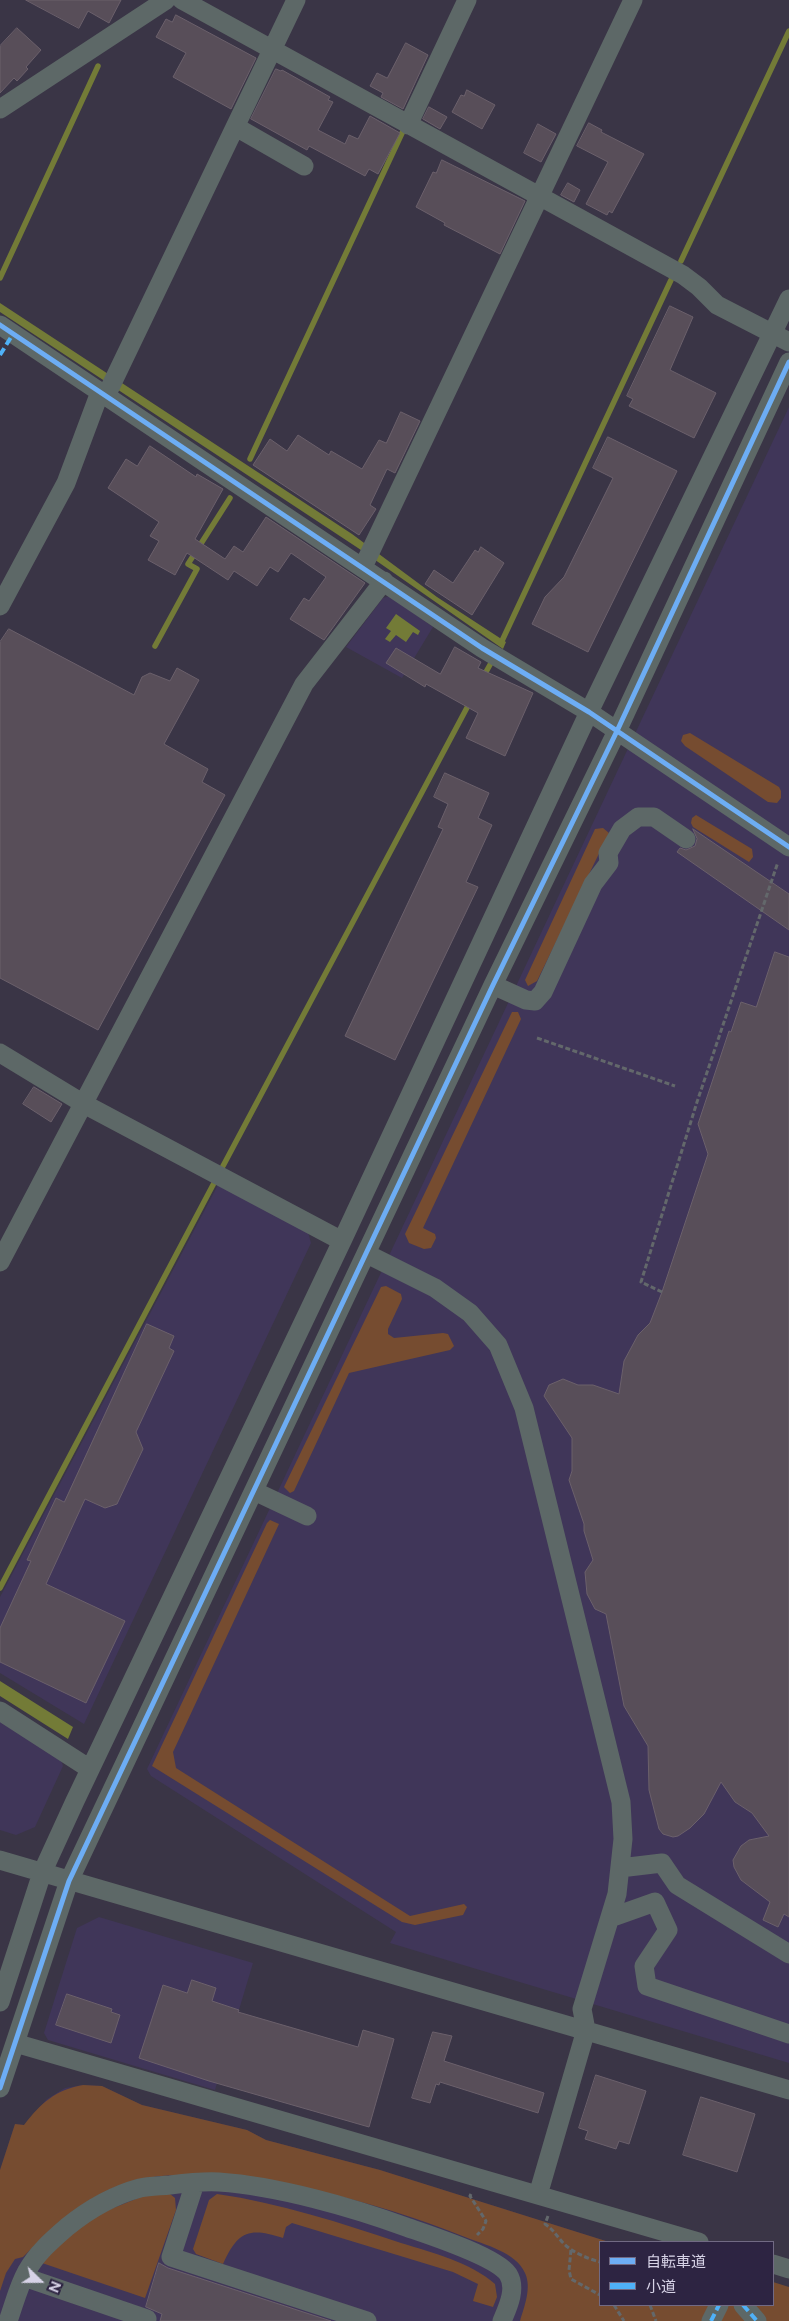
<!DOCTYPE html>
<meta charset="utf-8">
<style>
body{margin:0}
#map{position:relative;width:789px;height:2321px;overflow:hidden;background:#3a3546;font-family:Figtree,"Noto Sans JP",sans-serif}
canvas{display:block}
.legend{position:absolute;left:599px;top:2241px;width:175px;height:65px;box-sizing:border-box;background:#2d2442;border:1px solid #716a84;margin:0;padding:6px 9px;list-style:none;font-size:15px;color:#d7d3e7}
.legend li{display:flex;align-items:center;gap:10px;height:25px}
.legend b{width:25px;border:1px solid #716a84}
.north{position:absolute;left:15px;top:2256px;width:50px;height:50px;-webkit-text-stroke:4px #2d2442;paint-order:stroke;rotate:112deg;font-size:14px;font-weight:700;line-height:20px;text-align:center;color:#d7d3e7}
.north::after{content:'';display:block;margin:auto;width:18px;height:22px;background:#d7d3e7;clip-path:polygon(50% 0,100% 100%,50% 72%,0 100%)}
</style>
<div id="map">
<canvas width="789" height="2321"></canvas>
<ul class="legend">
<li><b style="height:6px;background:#6dadf4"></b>自転車道</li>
<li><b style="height:6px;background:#4fb1f8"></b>小道</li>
</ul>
<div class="north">N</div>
</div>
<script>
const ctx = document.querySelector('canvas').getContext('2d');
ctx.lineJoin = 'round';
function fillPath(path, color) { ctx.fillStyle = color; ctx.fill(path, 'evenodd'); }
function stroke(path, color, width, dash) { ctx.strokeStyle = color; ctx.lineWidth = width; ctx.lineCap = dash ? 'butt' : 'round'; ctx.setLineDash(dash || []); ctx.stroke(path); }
fillPath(new Path2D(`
 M789 407V2063L390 1943 396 1932 151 1776 147 1769Z
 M390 596 433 627 402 678 346 647 383 598Z
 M218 1185 308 1232 311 1243 84 1724 0 1673V1597Z
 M0 1719 60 1757 63 1766 35 1827 16 1835 0 1830Z
 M99 1917 253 1963 215 2090 48 2040 44 2033 77 1928Z
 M83 2085 102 2086 142 2105 247 2130 266 2140 380 2170 609 2242H600V2305L687 2321H0V2170L15 2124 24 2125 47 2099 65 2088Z`), '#403659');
fillPath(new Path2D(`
 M690 733 779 787 781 791V798L777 803 768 802 685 746 681 741 683 735Z
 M696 815 752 849 753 857 749 862 693 827 691 823 692 818Z
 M603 828 609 833 537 981 528 986 525 980 595 829Z
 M512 1012H518L521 1019 423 1228 435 1234 436 1238 431 1248 424 1249 409 1243 405 1234Z
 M386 1286 401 1294 402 1299 388 1329V1334L394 1338 443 1333 448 1334 454 1346 450 1350 349 1373 294 1491 290 1493 284 1487 381 1287Z
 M270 1520 279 1524 173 1752 176 1768 410 1916 464 1904 467 1907 463 1915 415 1925 402 1922 152 1766 267 1523Z
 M83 2085 102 2086 142 2105 247 2130 266 2140 380 2170 609 2242H600V2305H773V2282L789 2287V2321H520C524 2307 532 2288 525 2273 516 2252 485 2245 465 2237 417 2218 368 2202 317 2191 294 2186 270 2185 246 2182 209 2177 174 2171 138 2180 90 2191 57 2224 23 2257L15 2259 6 2273 0 2291V2170L15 2124 24 2125C41 2103 55 2090 83 2085Z
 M151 2193 170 2194 175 2198 176 2210 145 2298 42 2263 63 2241 98 2214Z
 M217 2194C280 2203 341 2223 401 2243 433 2253 470 2262 495 2284L497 2297 493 2307 473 2301 478 2284 453 2272 292 2223 286 2227 283 2238C249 2227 238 2231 223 2264L196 2254 193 2249 209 2200Z`), '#764c30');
fillPath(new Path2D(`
 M0 303 352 534 437 597 506 642 503 649 358 548 0 312Z
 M396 614 420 631 418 635 413 632 406 642 396 635 390 642 385 639 391 631 386 628Z
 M0 1681 73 1727 68 1739 0 1696Z`), '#737b37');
stroke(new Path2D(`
 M681 261 789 31
 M0 278 98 66
 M250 459 403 131
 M501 643 671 280
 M155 646 197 569 188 564 230 498
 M482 679 491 663
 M223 1166 470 702
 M0 1588 214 1183`), '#737b37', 5.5);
const building = new Path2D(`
 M26 0H121L109 23 88 11 79 28Z
 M176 15 256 58 231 109 173 77 186 53 156 37 166 19 172 22Z
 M17 28 41 50 26 67 28 69 17 81 14 78 0 93V46Z
 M406 43 428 55 403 109 381 97 383 93 370 86 377 73 387 78Z
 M276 69 281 71 282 70 330 97 328 100 333 102 318 130 345 144 349 135 358 139 370 116 400 133 378 174 369 169 365 176 309 146 307 150 251 119Z
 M467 90 495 105 482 129 452 112 461 95 464 96Z
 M429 107 447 117 440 129 423 119Z
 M589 123 602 130 601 132 644 154 612 213 609 211 607 215 586 204 608 162 577 146Z
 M538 124 556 134 541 162 524 153Z
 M442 160 525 201 500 254 444 225 445 223 416 207 433 172 436 173Z
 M568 183 580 190 574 202 561 195Z
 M670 306 693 317 670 370 716 393 694 438 629 406 633 399 627 396Z
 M401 412 420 421 395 473 387 469 370 505 376 509 359 535 253 465 270 439 287 451 298 435 329 455 331 451 362 469 379 440 386 443Z
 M608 437 677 471 588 652 532 624 545 597 564 577 613 478 593 468Z
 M150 446 196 477 197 474 223 489 195 539 225 559 234 546 243 552 266 517 365 583 324 640 290 619 304 598 309 601 326 577 291 553 278 572 270 567 257 586 234 571 228 580 187 553 175 575 148 560 159 541 150 536 159 522 108 488 126 459 137 466Z
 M481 547 504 563 472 615 425 584 434 570 453 583 475 550 478 552Z
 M9 629 134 695 142 677 150 673 170 681 177 668 199 680 164 744 208 769 202 782 225 795 98 1030 0 978V642Z
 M455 647 481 662 478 668 533 693 505 756 466 738 478 713 426 684 425 687 386 663 396 648 440 674Z
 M445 773 489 793 478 818 492 825 466 882 478 887 395 1060 345 1036 443 829 438 827 448 804 434 797Z
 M693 829 789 894V930L677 852 680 848 686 850 695 846 697 839Z
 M775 952 789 957V1917L784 1914 778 1927 763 1920 770 1902 741 1880 734 1867 733 1860 741 1846 749 1840 769 1836 752 1813 735 1802 721 1782 704 1814 690 1828 678 1836 673 1837 663 1834 659 1829 649 1790 648 1746 624 1706 606 1614 595 1609 587 1594 585 1572 593 1560 584 1531V1524L569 1480 572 1471V1438L544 1396 549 1385 563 1379 578 1385H593L619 1394 624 1361 638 1335 650 1323 662 1292 708 1154 698 1124 729 1031 731 1032 741 1002 756 1007Z
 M34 1087 62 1104 51 1122 23 1104Z
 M147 1324 174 1336 169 1348 174 1351 136 1432 143 1449 117 1504 105 1508 85 1499 46 1584 125 1621 86 1703 0 1662V1628L31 1561 27 1560 56 1498 64 1502Z
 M192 1980 216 1988 212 2001 239 2010 238 2012 358 2047 363 2030 394 2039 369 2127 209 2081 139 2058 163 1985 187 1993Z
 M67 1994 112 2009 111 2012 120 2015 111 2043 56 2025Z
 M433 2032 452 2036 444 2061 544 2093 538 2113 440 2082 439 2085 436 2084 430 2103 412 2098Z
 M596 2075 646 2091 629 2144 619 2141 616 2149 585 2139 588 2131 579 2128Z
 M701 2097 755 2114 737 2172 683 2155Z
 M159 2263 168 2268 331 2321H160L162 2314 146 2307Z`);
fillPath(building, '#584e59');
stroke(building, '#6b606b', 1);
stroke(new Path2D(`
 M537 1038 675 1086
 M662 1292 641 1282 697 1102 778 862
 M471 2194 470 2196 486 2221 483 2229 477 2235
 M548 2216 545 2224C552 2229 554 2232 559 2238 568 2251 586 2258 600 2262
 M571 2250 569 2270 571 2279 600 2295
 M614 2305 624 2321
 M650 2305 656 2321`), '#63686b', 3, [5, 2.5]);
stroke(new Path2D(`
 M182 0 683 275 699 287 717 305 789 342
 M0 109 166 0
 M408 125 467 0
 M236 127 304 166
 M0 325 482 648 589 712 789 847
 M106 396 296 0
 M363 567 633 0
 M0 606 66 483 100 392
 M493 985 526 1000 535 1001 543 992 593 884 609 863 608 853 622 829 638 817H654L686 839
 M0 1053 84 1104 342 1241
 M367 1254 435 1288 470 1313 498 1345 524 1408 621 1802 623 1839 617 1894 582 2009 586 2030 538 2195
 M0 1262 304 684 384 581
 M254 1491 307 1516
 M0 1711 90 1769
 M0 1860 789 2090
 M620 1868 662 1863 677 1885 789 1954
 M610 1918 655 1902 668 1930 644 1966 647 1986 789 2034
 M0 2002 42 1873 75 1801 342 1241 589 712 789 299
 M15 2043 699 2242
 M0 2088 69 1881 493 985 617 731 789 362
 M195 2183 171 2257 367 2321
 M773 2264 789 2269
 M24 2277 147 2319 146 2321
 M743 2305 757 2321
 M8 2321C14 2305 18 2287 27 2271 36 2254 52 2240 67 2227 88 2210 114 2195 140 2188 149 2186 160 2186 170 2185 186 2183 203 2181 219 2182 277 2186 351 2207 406 2227 429 2235 495 2256 508 2274 517 2288 508 2307 502 2321
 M711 2321 719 2305`), '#5d6867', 19);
stroke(new Path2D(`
 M0 355 13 334
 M743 2305 757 2321
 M711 2321 719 2305`), '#4fb1f8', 4, [8, 4]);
stroke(new Path2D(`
 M0 325 482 648 589 712 789 847
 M0 2088 69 1881 493 985 617 731 789 362`), '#6dadf4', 5);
</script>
